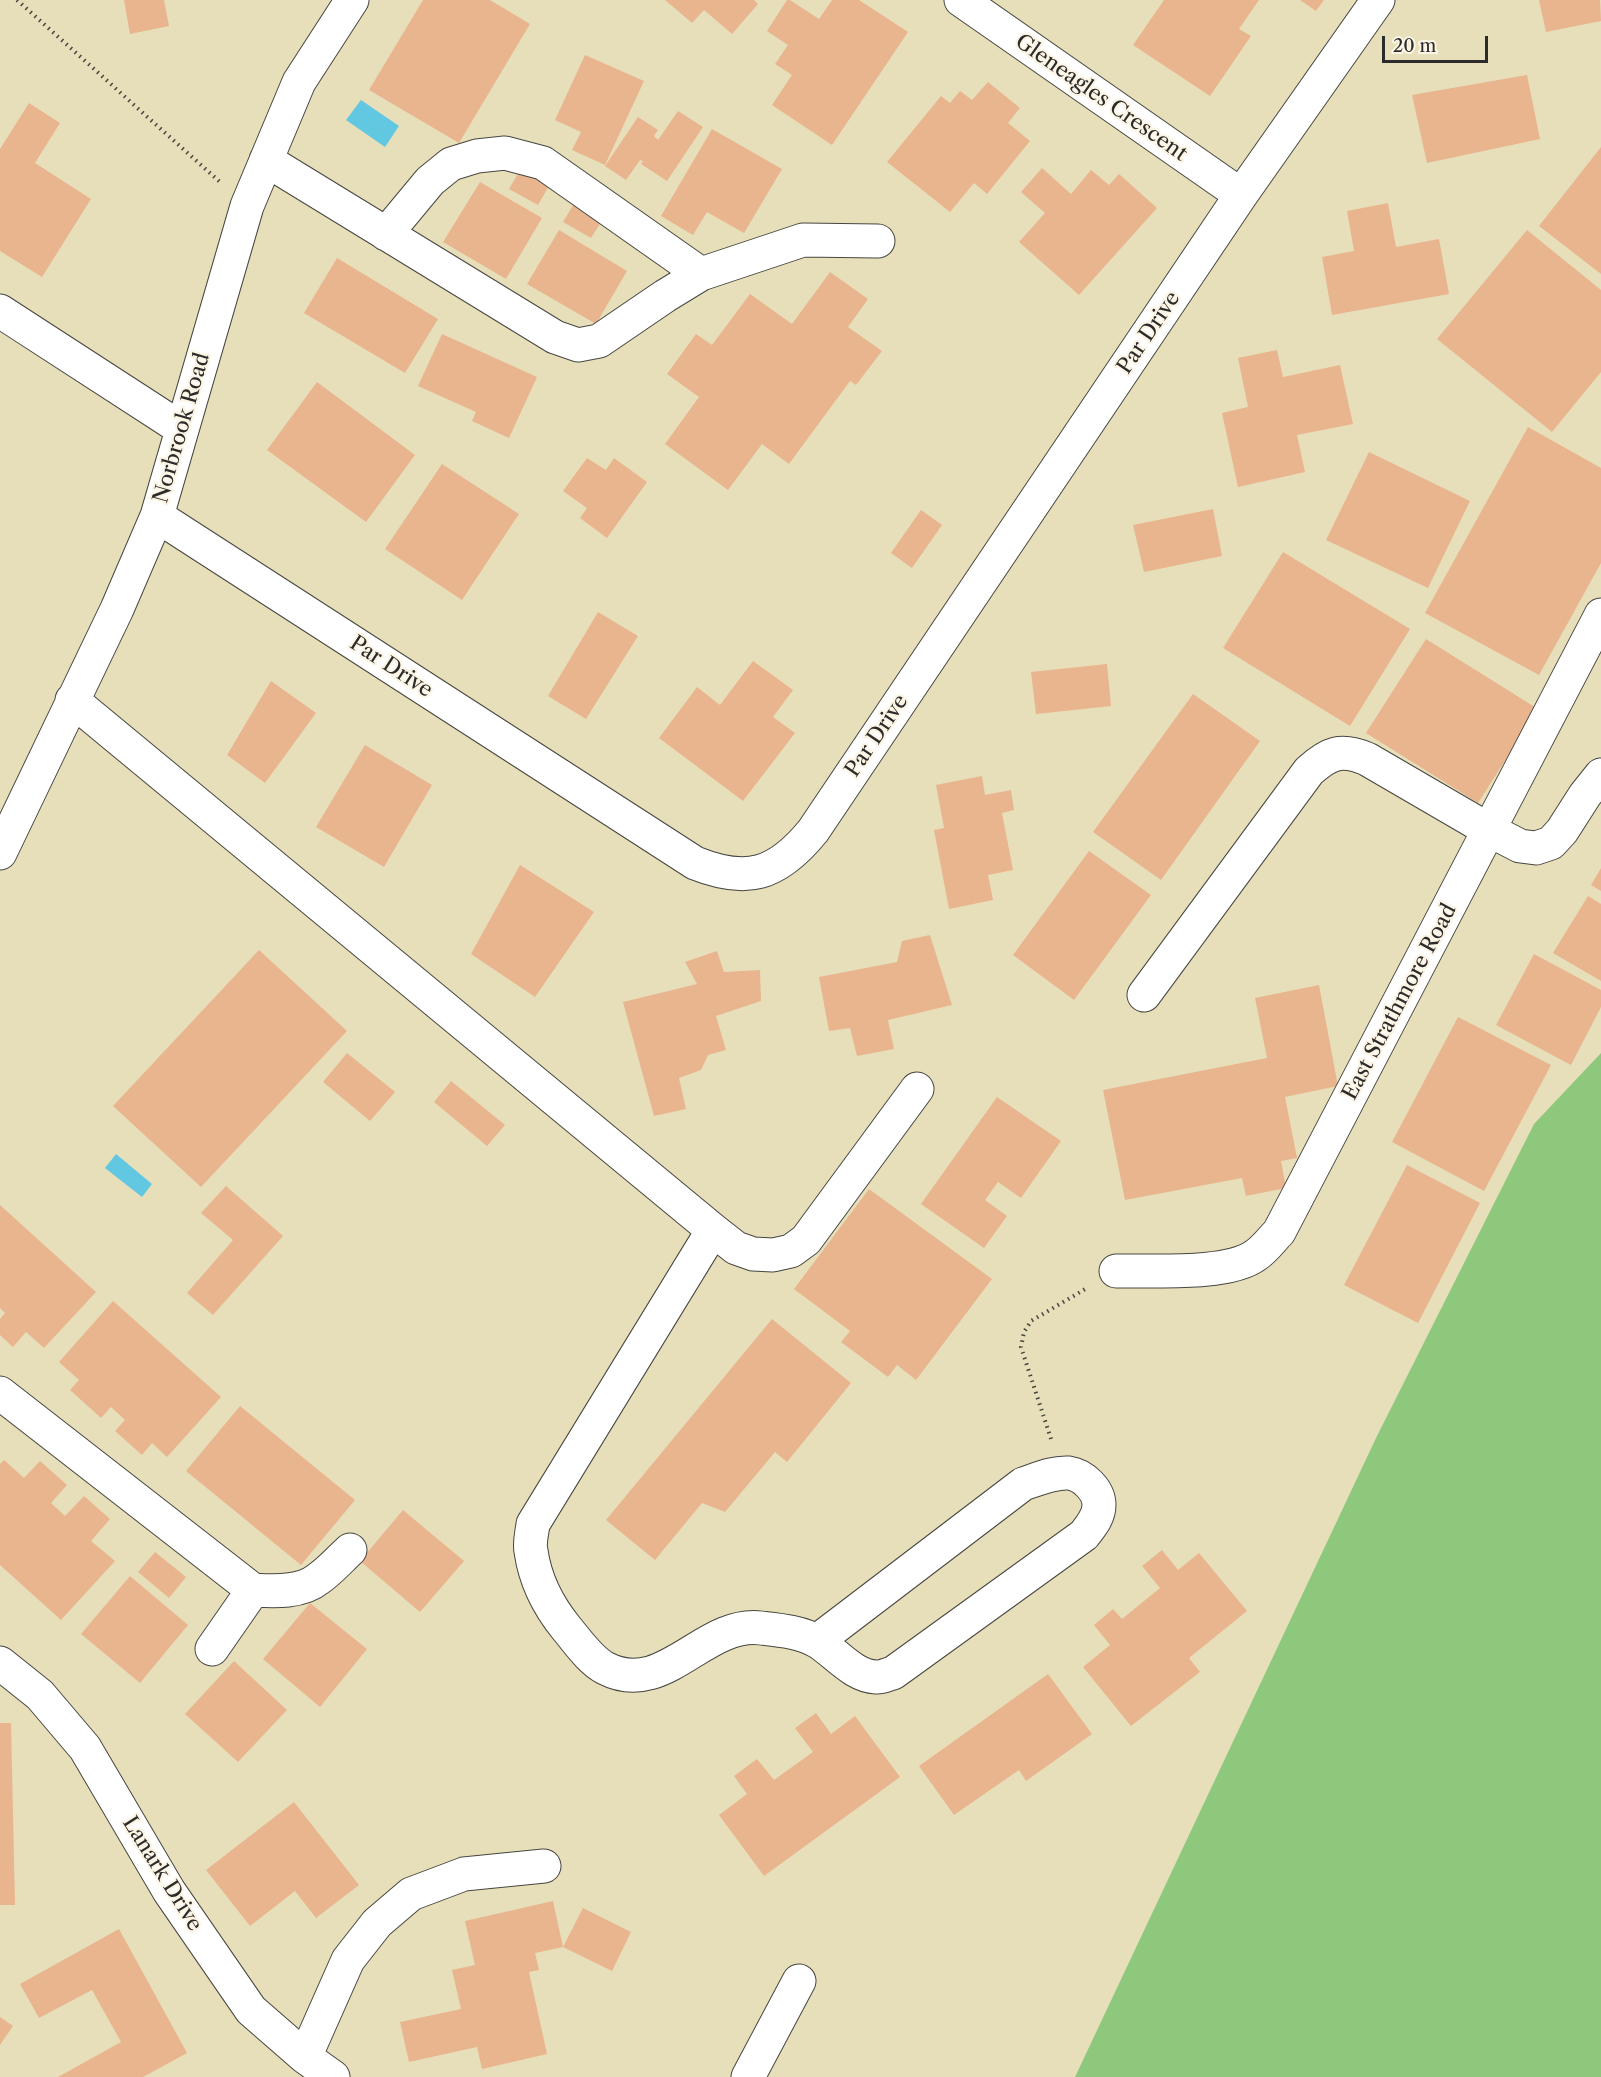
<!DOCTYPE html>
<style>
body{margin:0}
#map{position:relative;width:1601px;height:2077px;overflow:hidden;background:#e6dfba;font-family:"Libre Caslon Text",serif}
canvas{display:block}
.scale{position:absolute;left:1382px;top:36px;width:106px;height:27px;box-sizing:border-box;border:3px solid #2b2b2b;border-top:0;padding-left:8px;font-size:18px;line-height:21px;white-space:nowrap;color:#2b2b2b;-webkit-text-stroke:4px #fcf5e5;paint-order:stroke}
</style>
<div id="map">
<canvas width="1601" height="2077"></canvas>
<div class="scale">20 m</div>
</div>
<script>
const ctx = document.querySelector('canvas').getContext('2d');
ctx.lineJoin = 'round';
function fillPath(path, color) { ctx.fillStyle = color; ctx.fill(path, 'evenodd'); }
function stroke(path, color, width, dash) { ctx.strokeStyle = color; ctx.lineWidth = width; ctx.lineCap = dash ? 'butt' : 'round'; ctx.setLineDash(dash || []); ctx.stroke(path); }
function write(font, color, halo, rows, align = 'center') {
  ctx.font = font + ' "Libre Caslon Text",serif'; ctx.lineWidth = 4.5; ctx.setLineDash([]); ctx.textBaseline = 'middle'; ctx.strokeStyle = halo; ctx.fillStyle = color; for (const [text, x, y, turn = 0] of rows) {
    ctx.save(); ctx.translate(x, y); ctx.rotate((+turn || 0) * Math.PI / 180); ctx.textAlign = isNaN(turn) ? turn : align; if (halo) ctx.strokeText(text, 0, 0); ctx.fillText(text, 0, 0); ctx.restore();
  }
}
fillPath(new Path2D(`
 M1601 1053V2077H1075L1377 1436 1534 1124Z`), '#8ec87d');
fillPath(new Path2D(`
 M361 100 399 126 385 147 346 120Z
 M116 1154 152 1184 142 1197 105 1168Z`), '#62c7e0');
fillPath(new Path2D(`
 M124 0H164L169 26 130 34Z
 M423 0H490L530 24 459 143 369 90Z
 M665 0H754L758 4 732 34 704 10 692 23Z
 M787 0H790L819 19 832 0H859L908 32 832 145 772 105 792 75 775 64 788 45 767 31Z
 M1164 0H1259L1239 29 1251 36 1210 96 1133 45Z
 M1300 0H1324L1316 11Z
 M1539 0H1600L1601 21 1546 32Z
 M585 55 644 81 605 165 572 150 581 132 555 120Z
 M1527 75 1540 139 1427 163 1412 95Z
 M988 82 1020 108 1008 123 1030 141 987 194 974 183 950 212 887 162 941 96 950 103 960 91 972 100Z
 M29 103 60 123 35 163 91 199 42 277 0 251V149Z
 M678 111 703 127 667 181 641 164 643 161 640 160 626 180 605 166 638 117 658 130 654 136 658 140Z
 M712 129 782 169 744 233 707 212 693 235 661 216Z
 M1601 147V274L1539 226Z
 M522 167 550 184 538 205 509 189Z
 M1042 168 1071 194 1091 170 1109 185 1119 174 1157 208 1079 295 1019 242 1045 213 1021 192Z
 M480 182 542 218 506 279 443 242Z
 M575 202 603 219 591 238 563 222Z
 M1388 203 1396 247 1439 239 1449 294 1332 315 1322 257 1354 251 1347 211Z
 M559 230 627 271 596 324 527 284Z
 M1527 230 1601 290V372L1552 432 1437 339Z
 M337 258 438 319 405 373 304 313Z
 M830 272 868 299 848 327 882 351 856 385 850 381 789 464 762 444 728 490 665 444 699 397 667 374 696 334 712 345 750 294 792 324Z
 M442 334 537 377 509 438 472 421 476 412 418 386Z
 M1277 350 1283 377 1340 365 1353 424 1297 435 1305 472 1238 487 1222 413 1248 407 1238 358Z
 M317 382 415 455 366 522 267 450Z
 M1528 427 1601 468V563L1539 675 1425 613Z
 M1369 452 1470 501 1428 588 1326 540Z
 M587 458 606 470 614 458 647 482 607 538 580 518 587 508 563 491Z
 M442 464 519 514 462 600 385 549Z
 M1213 509 1222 556 1144 572 1133 525Z
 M921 510 942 525 912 568 891 553Z
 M1283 552 1410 629 1350 726 1223 648Z
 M598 612 638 636 586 719 548 696Z
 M1426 639 1538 709 1478 803 1366 733Z
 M753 661 793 690 773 717 795 733 743 801 659 738 697 687 720 705Z
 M1107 664 1111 706 1036 714 1031 672Z
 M271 681 316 713 265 783 227 755Z
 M1193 694 1260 741 1161 880 1093 832Z
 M365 745 432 785 384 867 316 827Z
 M982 776 985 795 1011 790 1014 810 1002 813 1013 870 988 875 993 900 949 909 934 830 944 828 936 785Z
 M1089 851 1151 895 1074 1000 1013 955Z
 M520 865 594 912 535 997 471 954Z
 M1601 868V891L1591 885Z
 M1588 896 1601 904V981L1553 953Z
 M930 935 952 1005 888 1020 894 1049 857 1056 850 1028 829 1031 819 977 897 962 902 941Z
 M259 950 347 1031 201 1187 113 1106Z
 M717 951 724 972 760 970 761 1001 716 1016 726 1050 708 1055 701 1070 679 1078 686 1109 654 1116 623 1002 697 984 685 962Z
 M1534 954 1601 990V1007L1571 1065 1496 1025Z
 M1319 985 1338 1086 1285 1097 1297 1158 1281 1161 1286 1188 1246 1196 1242 1178 1125 1200 1103 1090 1267 1058 1255 998Z
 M1458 1017 1551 1065 1484 1191 1392 1142Z
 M347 1053 395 1092 370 1121 323 1082Z
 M451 1081 505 1125 487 1146 434 1102Z
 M997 1097 1061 1141 1021 1198 998 1182 985 1200 1007 1216 984 1248 921 1204Z
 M1407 1165 1480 1203 1418 1323 1344 1285Z
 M226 1186 283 1236 213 1315 187 1293 233 1240 201 1213Z
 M869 1189 992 1279 916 1380 897 1365 888 1377 841 1342 850 1331 794 1289Z
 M0 1205 96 1292 44 1348 26 1332 13 1347 0 1335V1319L5 1313 0 1308Z
 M113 1301 221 1397 167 1457 152 1443 142 1455 115 1431 125 1420 111 1407 101 1418 70 1390 79 1380 59 1362Z
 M772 1319 851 1383 787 1462 775 1452 725 1512 702 1503 655 1560 606 1520Z
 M240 1406 355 1500 301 1565 186 1471Z
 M4 1460 24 1478 40 1461 67 1485 51 1503 65 1516 84 1496 110 1519 91 1541 115 1561 61 1620 0 1565V1464Z
 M403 1510 464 1561 420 1612 360 1561Z
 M1162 1550 1178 1570 1199 1553 1247 1611 1189 1658 1200 1672 1131 1726 1083 1667 1110 1645 1094 1625 1113 1609 1122 1619 1160 1588 1142 1566Z
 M155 1552 186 1577 169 1598 138 1572Z
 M130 1576 188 1625 140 1683 81 1634Z
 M310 1603 367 1649 320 1707 263 1659Z
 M234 1661 287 1710 238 1762 185 1714Z
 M1048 1674 1092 1734 1026 1781 1019 1770 954 1815 919 1766Z
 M816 1713 831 1734 855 1716 900 1777 764 1876 719 1815 747 1794 734 1776 757 1759 774 1780 813 1752 795 1728Z
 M0 1723H11L15 1905H0Z
 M294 1802 359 1885 316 1918 295 1891 250 1926 206 1870Z
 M553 1901 563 1947 535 1953 539 1970 529 1972 547 2054 482 2069 477 2047 409 2062 400 2022 461 2009 452 1970 475 1965 465 1921Z
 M583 1908 631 1932 612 1971 563 1947Z
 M119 1929 187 2053 143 2077H58L121 2042 92 1990 39 2018 20 1984Z
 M0 2017 13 2026 0 2045Z`), '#e9b58f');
const street = new Path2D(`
 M961 0 1241 195
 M266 160 555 337 578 345 599 341 665 296 701 274 803 240 878 241
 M386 234 430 181 451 164 477 156 505 153 543 163 701 274
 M0 311 182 429
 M157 516 695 863C747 884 777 875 813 831L1241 195 1378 0
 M72 700 713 1230 533 1524C532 1533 529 1543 531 1551 535 1580 549 1607 567 1629 578 1642 590 1660 605 1668 664 1699 703 1621 761 1628 779 1630 802 1632 818 1642 836 1653 853 1676 876 1677 881 1678 888 1674 893 1673L1084 1535C1091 1526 1099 1517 1099 1505 1099 1490 1083 1475 1069 1473 1053 1472 1038 1479 1023 1484L817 1641
 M0 853 117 609 157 516 247 206 299 82 352 0
 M1144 995 1309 771C1329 753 1341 748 1367 759L1489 830 1520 846 1536 848 1551 843 1562 831 1585 795 1601 775
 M713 1230 736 1248 753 1254 773 1255 791 1251 806 1240 917 1089
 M1116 1271C1152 1270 1228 1276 1256 1255 1265 1249 1272 1239 1279 1232L1601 615
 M0 1393 253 1590C273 1591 301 1593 318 1579 330 1571 340 1559 350 1550
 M212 1649 253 1590
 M0 1663 40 1695 85 1748 169 1891 251 2010 305 2057 333 2077
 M305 2057 348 1960 377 1923 411 1894 464 1874 544 1866
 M748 2077 799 1981`);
stroke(street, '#474640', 35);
stroke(new Path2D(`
 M17 0 220 182
 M1051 1439 1021 1347 1024 1332 1031 1321 1087 1288`), '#474640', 4, [1.5, 4.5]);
stroke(street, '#fff', 33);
write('21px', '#2b2b2b', '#fcf5e5', [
 ["Gleneagles Crescent",1101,98,35],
 ["Par Drive",1149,333,-56],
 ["Norbrook Road",182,428,-74],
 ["Par Drive",391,667,33],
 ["Par Drive",877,736,-56],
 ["East Strathmore Road",1400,1002,-62],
 ["Lanark Drive",162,1874,58]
]);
</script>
